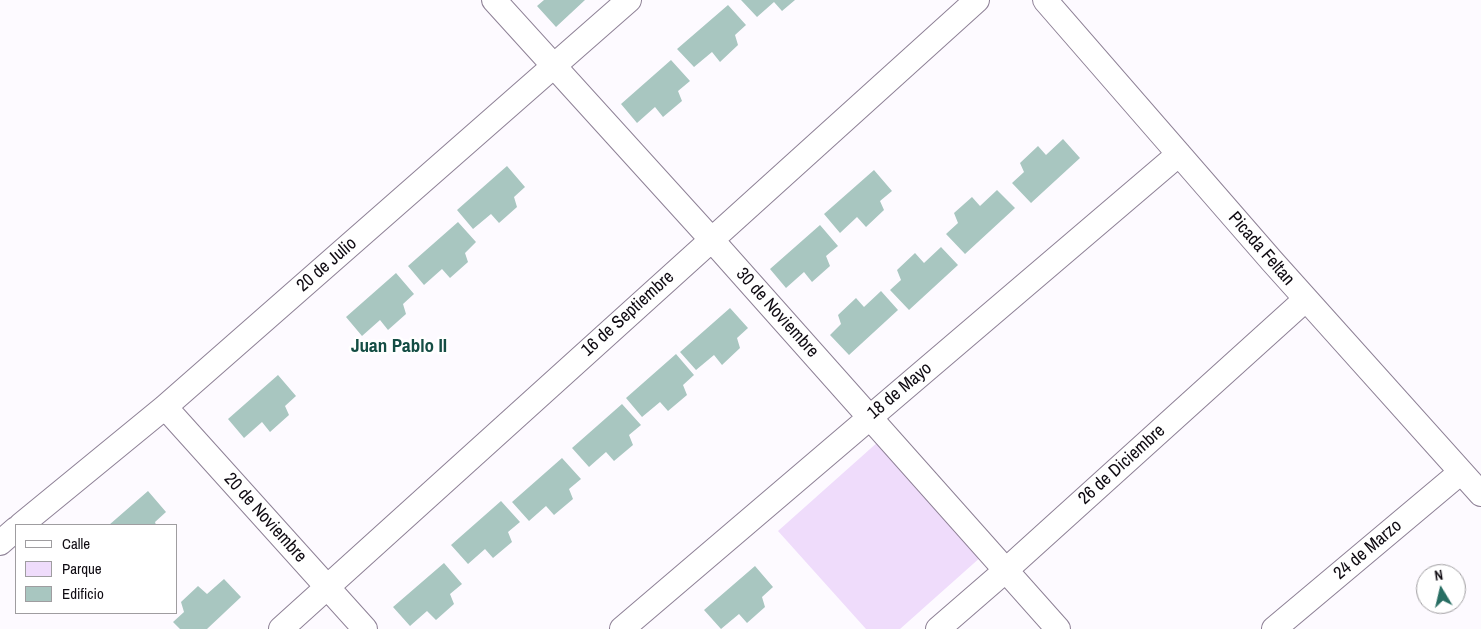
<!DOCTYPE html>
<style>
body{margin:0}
#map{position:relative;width:1481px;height:629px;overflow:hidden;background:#fdfaff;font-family:"Archivo Narrow",sans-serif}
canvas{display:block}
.legend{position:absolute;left:15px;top:524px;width:162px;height:90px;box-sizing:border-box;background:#fff;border:1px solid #9f9da0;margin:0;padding:6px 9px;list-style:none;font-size:15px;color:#0f0b12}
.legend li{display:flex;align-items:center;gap:10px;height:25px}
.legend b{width:25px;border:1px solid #9f9da0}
.north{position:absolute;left:1416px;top:564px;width:50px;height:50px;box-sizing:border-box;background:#fff;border:1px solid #9f9da0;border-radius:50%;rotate:351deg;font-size:14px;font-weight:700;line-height:20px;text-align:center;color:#0f0b12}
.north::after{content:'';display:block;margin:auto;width:18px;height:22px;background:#286e63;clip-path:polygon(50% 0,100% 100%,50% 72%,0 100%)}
</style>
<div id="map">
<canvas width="1481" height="629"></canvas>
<ul class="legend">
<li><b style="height:6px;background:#fff"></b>Calle</li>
<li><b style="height:14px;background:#efdcfb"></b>Parque</li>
<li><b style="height:14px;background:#a8c6c0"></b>Edificio</li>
</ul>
<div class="north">N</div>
</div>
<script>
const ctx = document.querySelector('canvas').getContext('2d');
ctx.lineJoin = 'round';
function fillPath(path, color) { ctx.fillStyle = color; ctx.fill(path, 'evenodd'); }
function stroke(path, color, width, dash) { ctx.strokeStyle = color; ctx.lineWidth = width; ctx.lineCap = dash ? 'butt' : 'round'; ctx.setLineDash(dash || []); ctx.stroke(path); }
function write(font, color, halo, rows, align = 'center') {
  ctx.font = font + ' "Archivo Narrow",sans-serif'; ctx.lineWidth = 5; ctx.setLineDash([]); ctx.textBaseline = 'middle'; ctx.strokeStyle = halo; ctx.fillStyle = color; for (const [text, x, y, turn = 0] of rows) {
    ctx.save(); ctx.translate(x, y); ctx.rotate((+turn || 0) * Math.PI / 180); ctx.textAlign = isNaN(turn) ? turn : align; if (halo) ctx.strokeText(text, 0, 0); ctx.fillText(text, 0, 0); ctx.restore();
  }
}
fillPath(new Path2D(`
 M879 441 982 556 900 629H866L778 531Z`), '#efdcfb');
fillPath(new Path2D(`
 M544 0H585L556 27 537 6Z
 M741 0H795L782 11 774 2 757 17Z
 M728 5 746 25 735 35 738 45 720 62 712 52 694 67 677 49Z
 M671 60 690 81 678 91 682 101 663 117 655 107 637 123 621 104Z
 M1063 139 1080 158 1031 203 1012 183 1024 172 1020 163 1038 146 1046 155Z
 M507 166 525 187 514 197 517 207 499 223 491 214 473 229 457 210Z
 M874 170 892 191 880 201 884 210 866 227 857 217 840 233 824 214Z
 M997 190 1015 208 965 254 946 234 958 223 954 213 972 197 980 206Z
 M458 222 476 242 465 253 468 262 450 278 442 269 424 285 408 266Z
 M820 225 838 246 826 256 830 266 812 282 804 272 786 288 770 269Z
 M941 247 958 265 909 310 890 290 901 280 897 270 915 253 924 263Z
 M396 273 414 294 403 304 406 314 388 330 380 320 362 336 346 317Z
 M881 291 898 310 849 355 830 335 841 324 838 315 856 298 864 307Z
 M730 308 748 328 737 338 740 348 722 365 714 355 696 370 680 352Z
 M676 354 694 375 683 385 687 395 668 411 660 402 642 417 626 398Z
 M278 375 296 396 285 406 289 415 270 432 262 422 244 438 228 419Z
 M622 404 641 425 629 435 633 445 614 461 606 452 589 467 572 448Z
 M562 458 581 479 569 489 573 499 554 515 546 506 529 521 512 502Z
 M148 491 166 512 155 522 156 525H109Z
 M501 501 520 522 508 532 512 542 493 558 485 549 468 564 451 545Z
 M444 563 462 584 450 594 454 604 436 620 427 611 410 626 393 607Z
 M755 566 773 587 762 597 765 607 747 623 739 614 721 629 704 610Z
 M224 579 241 597 207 629H180L173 622 184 612 181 602 198 586 207 594Z`), '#a8c6c0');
const minor = new Path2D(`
 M494 0 711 239 1058 629
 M1045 0 1272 261 1481 494
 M165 407 365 629
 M21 525 165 407 629 0
 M0 543 16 529
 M281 629 977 0
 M622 629 1179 154
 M938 629 1005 571 1306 299
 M1274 629 1461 472`);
stroke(minor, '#8e8196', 26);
stroke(minor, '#fff', 24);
write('18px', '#0f0b12', '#fff', [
 ["Picada Feltan",1261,249,49],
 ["20 de Julio",327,265,-41],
 ["30 de Noviembre",777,313,48],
 ["16 de Septiembre",628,314,-42],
 ["18 de Mayo",900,391,-40],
 ["26 de Diciembre",1122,465,-42],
 ["20 de Noviembre",265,518,48],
 ["24 de Marzo",1368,550,-40]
]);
write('bold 19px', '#144d44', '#fff', [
 ["Juan Pablo II",399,347]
]);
</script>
